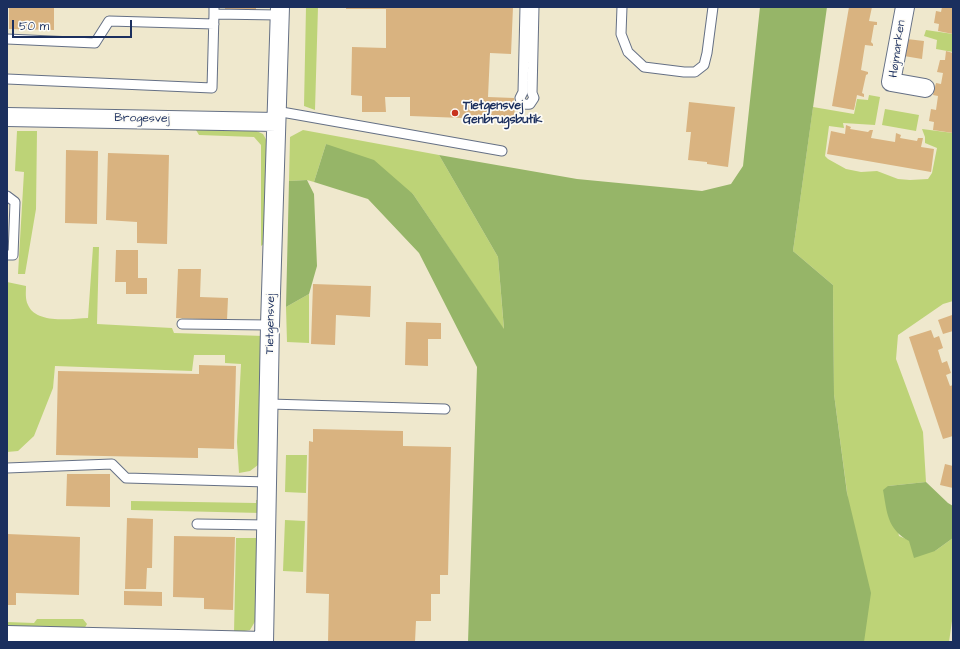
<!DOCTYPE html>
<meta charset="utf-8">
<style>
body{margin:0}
#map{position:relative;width:960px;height:649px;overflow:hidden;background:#efe8cd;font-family:"Architects Daughter",sans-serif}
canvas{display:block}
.frame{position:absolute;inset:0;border:8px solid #1b2f5e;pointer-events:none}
.scale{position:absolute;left:12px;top:20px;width:120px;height:18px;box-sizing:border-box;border:2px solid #1b2f5e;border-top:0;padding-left:5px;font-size:12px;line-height:14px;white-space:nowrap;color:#1b2f5e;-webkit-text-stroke:3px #fdfcf7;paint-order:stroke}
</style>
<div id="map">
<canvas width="960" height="649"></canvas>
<div class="frame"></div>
<div class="scale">50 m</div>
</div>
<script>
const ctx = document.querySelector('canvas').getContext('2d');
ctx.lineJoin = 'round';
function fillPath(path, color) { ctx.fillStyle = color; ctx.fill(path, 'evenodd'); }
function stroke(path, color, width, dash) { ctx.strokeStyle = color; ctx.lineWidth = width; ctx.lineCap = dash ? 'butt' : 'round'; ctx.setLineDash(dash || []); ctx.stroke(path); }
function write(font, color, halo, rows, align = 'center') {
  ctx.font = font + ' "Architects Daughter",sans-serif'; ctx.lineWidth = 3.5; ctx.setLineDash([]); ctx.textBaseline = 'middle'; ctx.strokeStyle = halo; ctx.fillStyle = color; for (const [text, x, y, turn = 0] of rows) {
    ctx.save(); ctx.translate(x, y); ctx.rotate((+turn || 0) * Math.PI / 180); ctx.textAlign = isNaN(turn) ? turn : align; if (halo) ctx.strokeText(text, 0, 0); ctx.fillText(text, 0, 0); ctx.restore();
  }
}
fillPath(new Path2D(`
 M306 7H318L315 110 304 106Z
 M926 30 953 34V52L936 49 937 40 924 36Z
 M869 95 880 97 875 125 843 123 844 128 829 126 825 156 828 159 846 169 861 172 877 171 898 179 910 180 928 179 932 173 937 148 925 143V137L922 129 953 133V301L943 304 898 335 896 359 923 432 926 482 888 486 899 536 935 551 953 538V614L949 642H864L847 492 834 394 833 285 793 251 813 107 854 114 857 99 868 100Z
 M885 109 919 115 916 131 882 125Z
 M252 129 263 134 268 143 267 241 261 246V145L254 137 199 135 196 130Z
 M303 130 439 155 498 257 504 330 413 194 326 144 314 182 307 180 289 181 290 137Z
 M17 131H37L36 209 25 274H18L24 172 15 171Z
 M93 247H99L97 324 172 328 174 333 264 336 258 465 250 471 239 473 237 442 241 364 225 363V355H194L192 371 55 366 53 388 34 436 18 451 7 452V282L26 286C26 292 25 299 28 305 36 324 71 319 88 318Z
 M309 294V343L287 342 286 307Z
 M286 455H307L306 493 285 492Z
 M256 500H261V513L131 510V501L256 503Z
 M285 520 305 521 303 572 283 571Z
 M236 538H262L260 613 250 630 234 633Z
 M37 619H83L87 624 84 629 7 628V622L34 623Z`), '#bdd377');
fillPath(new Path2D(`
 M760 7H827L793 251 833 285 834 394 847 493 871 593 864 642H468L477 367 419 253 368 199 314 182 326 144 374 160 413 194 504 329 498 257 439 155 577 179 702 191 731 184 743 166Z
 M307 180 314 194 317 266 309 294 286 307 289 181Z
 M926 482 948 503 953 506V538L935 551 914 558 909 541C887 529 887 512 883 490L888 486Z`), '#96b568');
fillPath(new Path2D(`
 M9 7H54V30L9 29Z
 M225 7H256V12L225 11Z
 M346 7H513L511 54 490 53 488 97 514 98 515 120 410 116V97H385L386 112H362V96L351 95 352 47 386 48V9H346Z
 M849 7H872L869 21 877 22V25H874L871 42 873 44V46L865 45 861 70 868 72V74L866 75 862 93 864 94V97L857 95 854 110 832 106Z
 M942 7H953V34L938 31 939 24 934 23 936 11 941 12Z
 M907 39 924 41 922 59 904 56Z
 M946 51 953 53V133L933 130 934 122 929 121 931 109 936 110 938 96 933 95 936 83 941 84 943 73 937 72 940 60H945Z
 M689 102 735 107 728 167 707 164V162L688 160 691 132H686Z
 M846 125 851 127 850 129 868 132 870 130H873L871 138 895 142 896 133 901 135 900 138 917 141 918 138H923L921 147 934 149 931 172 827 154 831 131 845 134Z
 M66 150 98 151 97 224 65 223Z
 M108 153 169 155 167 244 137 243V222L106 220Z
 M116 250H138V278H147V294H126V282H115Z
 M178 269H201L200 297 228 298 227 320 176 318Z
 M313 284 371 286 370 317 336 315 335 345 311 344Z
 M952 315 953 331 943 334 938 320Z
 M406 322 441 323V339H428V366L405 365Z
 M931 330 934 338 939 336 943 348 938 350 942 363 947 361 951 373 946 375 950 386 953 385V436L943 439 909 337Z
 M199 365 236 366 234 449 198 448V458L56 455 58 371 199 374Z
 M313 429 403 431V446L451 447 448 575H440V594H431V621H416L415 642H328L329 594 306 593 309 441 313 442Z
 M945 464 953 466V488L940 485Z
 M67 474H110V507L66 506Z
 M127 518 153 519 152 568H147L146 589H125Z
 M7 534 80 537 79 595 16 593V605H7Z
 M174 536 235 537 233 610 204 609V598L173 597Z
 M124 591 162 592V606L124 605Z`), '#d9b380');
const service = new Path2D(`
 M214 7V14L279 15
 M525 7 523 92 520 98C521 104 525 105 530 104L534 98 532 93 534 7
 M622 7 621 34 628 52 644 67 684 72H695L704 65 707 53 713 7
 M7 39 95 43 109 21 214 24
 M7 79 212 88 214 14
 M276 111 502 151
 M7 196 15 202 13 255H7
 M182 324 270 325
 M269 404 445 409
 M7 468 112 464 126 478 267 482
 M197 524 267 525`);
const minor = new Path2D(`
 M905 7 891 82 925 88
 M7 117 276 122
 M7 635 264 641
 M264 642 270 325 280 7`);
stroke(service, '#657085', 11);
stroke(minor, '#657085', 20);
stroke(service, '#fff', 9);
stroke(minor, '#fff', 18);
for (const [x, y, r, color] of [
 [455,113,4,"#c8321e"]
]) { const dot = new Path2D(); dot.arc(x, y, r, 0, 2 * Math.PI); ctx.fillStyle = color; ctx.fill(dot); stroke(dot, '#fdfcf7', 1.5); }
write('12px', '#1b2f5e', '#fdfcf7', [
 ["Højmarken",898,49,-82],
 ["Brogesvej",142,119,1],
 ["Tietgensvej",271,324,-89]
]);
write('bold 12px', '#1b2f5e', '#fdfcf7', [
 ["Tietgensvej",463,106],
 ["Genbrugsbutik",463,120]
], 'left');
</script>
